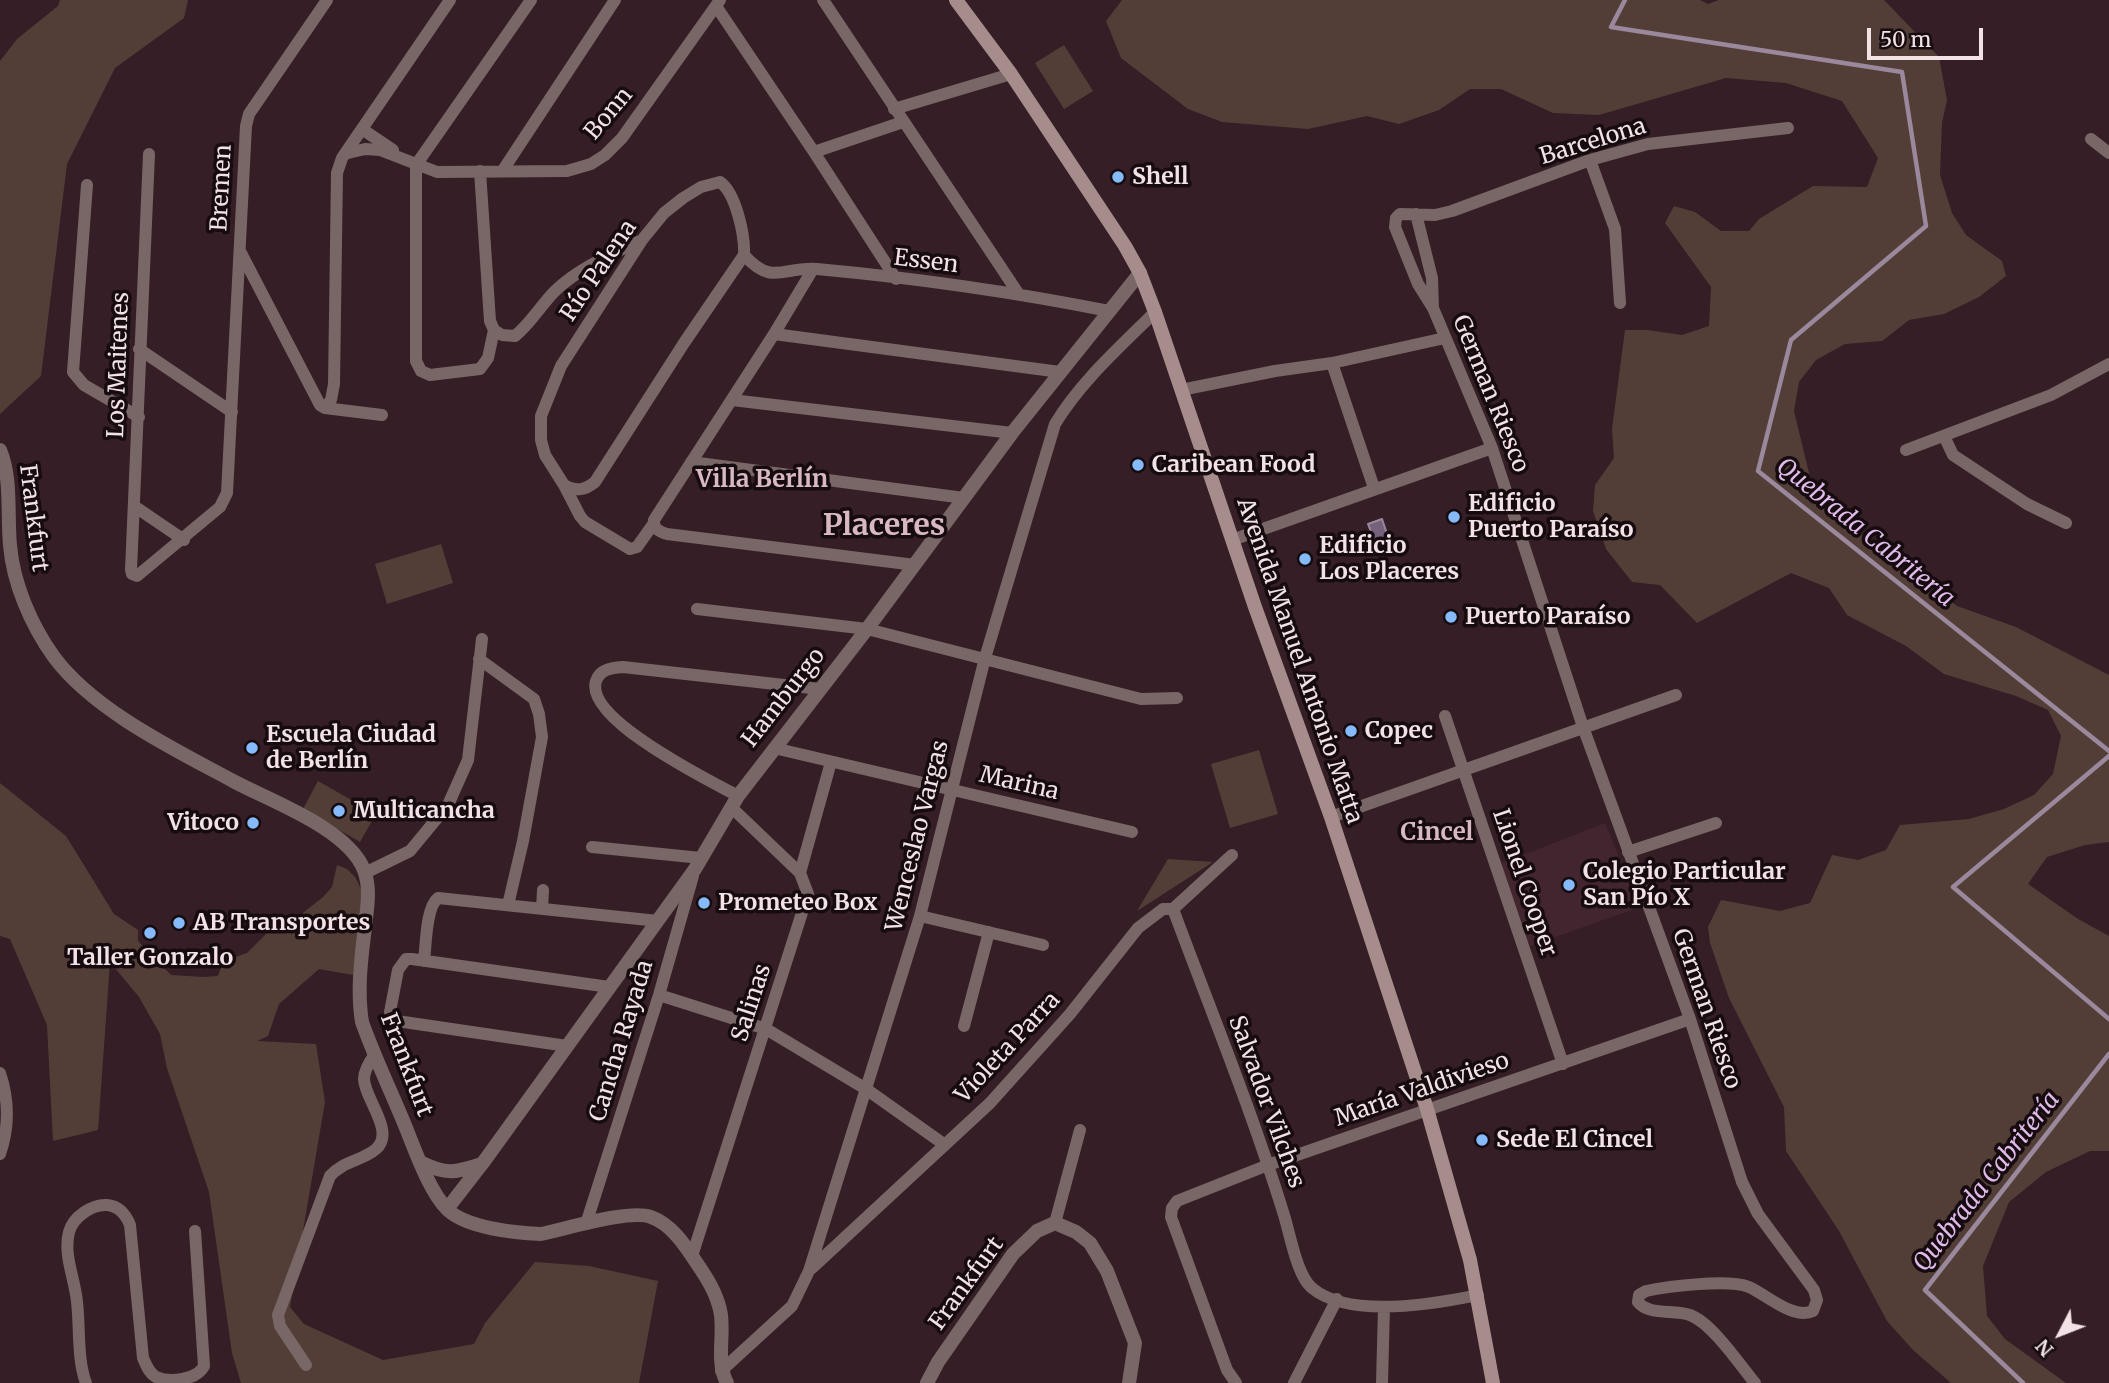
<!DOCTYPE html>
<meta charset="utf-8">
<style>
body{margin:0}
#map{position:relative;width:2109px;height:1383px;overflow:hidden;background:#351e25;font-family:Merriweather,serif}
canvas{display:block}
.north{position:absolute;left:2025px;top:1299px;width:70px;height:70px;-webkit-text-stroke:5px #160c0f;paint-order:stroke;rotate:228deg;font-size:19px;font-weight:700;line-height:28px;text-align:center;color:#f2e2e6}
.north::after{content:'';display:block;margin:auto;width:24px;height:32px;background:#f2e2e6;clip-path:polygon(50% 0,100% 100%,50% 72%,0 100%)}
.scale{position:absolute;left:1867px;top:28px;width:116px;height:32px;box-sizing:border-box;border:4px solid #f2e2e6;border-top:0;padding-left:9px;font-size:21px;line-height:24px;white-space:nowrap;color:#f2e2e6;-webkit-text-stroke:5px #160c0f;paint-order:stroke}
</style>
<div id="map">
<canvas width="2109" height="1383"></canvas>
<div class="north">N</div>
<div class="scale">50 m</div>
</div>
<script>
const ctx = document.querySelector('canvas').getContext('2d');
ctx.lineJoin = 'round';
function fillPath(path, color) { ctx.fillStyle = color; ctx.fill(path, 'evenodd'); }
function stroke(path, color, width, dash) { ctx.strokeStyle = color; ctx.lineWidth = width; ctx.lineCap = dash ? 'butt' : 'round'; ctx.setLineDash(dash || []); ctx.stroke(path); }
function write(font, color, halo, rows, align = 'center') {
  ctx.font = font + ' Merriweather,serif'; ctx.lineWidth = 7; ctx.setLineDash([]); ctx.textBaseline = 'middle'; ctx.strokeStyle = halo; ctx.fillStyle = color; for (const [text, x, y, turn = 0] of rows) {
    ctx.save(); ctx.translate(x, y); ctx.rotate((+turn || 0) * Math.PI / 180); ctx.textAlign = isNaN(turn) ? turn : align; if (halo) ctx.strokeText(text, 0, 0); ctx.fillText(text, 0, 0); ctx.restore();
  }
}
fillPath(new Path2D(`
 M1605 823 1640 907 1530 946 1500 864Z`), '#43252f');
fillPath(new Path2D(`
 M60 0H188L184 18 115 68 67 164 41 376 0 414V61L17 39 58 6Z
 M1122 0H1700L1708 4 1719 0H1884L1939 57 1947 100 1942 123 1940 175 1952 213 1966 235 2002 261 2006 276 1979 297 1944 314 1909 320 1882 341 1845 344 1816 360 1799 382 1794 411 1810 477 1846 520 1863 536 1897 564 1923 578 1957 606 2016 627 2109 675V842L2085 845 2047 857 2028 884 2078 919 2109 936V1151H2090L2046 1172 2009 1202 1983 1266 1987 1316 2005 1339 2066 1383H1951L1913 1350 1887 1321 1839 1231 1786 1151 1784 1107 1729 998 1710 943 1708 927 1721 900 1780 911 1810 903 1832 855 1858 860 1886 850 1900 825 1969 819 2004 809 2034 795 2053 774 2061 736 2048 710 2016 696 1944 674 1906 646 1847 615 1829 588 1791 573 1697 623 1660 585 1632 582 1606 549 1593 511 1595 485 1614 458 1612 429 1625 330H1647L1682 335 1709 326 1711 287 1665 223 1674 206 1695 212 1721 231H1749L1759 219 1813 186 1867 187 1878 158 1842 101 1786 83 1726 78 1599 115 1553 113 1501 89H1470L1439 110 1399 124 1367 116 1308 129 1222 122 1188 109 1121 58 1106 21Z
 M1064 45 1093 91 1064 109 1035 63Z
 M441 544 453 583 387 604 375 564Z
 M1259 750 1278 814 1230 828 1211 764Z
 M318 781 376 814 360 842 303 809Z
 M0 783 66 836 114 914 138 930V941L171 975 204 977 218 976 225 956 233 958 247 953 280 920 299 916 323 897 332 887 337 865 347 869 355 877 365 897 353 975 319 969 279 1004 268 1036 257 1041 316 1044 325 1102 290 1307 304 1324 383 1360 474 1344 485 1323 535 1262 589 1266 658 1281 639 1383H241L232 1353 209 1192 167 1068 160 1034 139 997 110 962 98 1130 53 1141 47 1025 10 939 0 936Z
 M1168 859 1213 862 1137 911Z`), '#533e37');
const water = new Path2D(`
 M1382 519 1391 546 1378 550 1368 524Z`);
fillPath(water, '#75617c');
stroke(water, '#9a889c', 2);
stroke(new Path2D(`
 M1625 0 1611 27 1902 72 1926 226 1791 340 1758 471 2109 751
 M2109 756 1953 887 2109 1019
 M2023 1383 1925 1290 2109 1054`), '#9a889c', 4.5);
stroke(new Path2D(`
 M823 0 1018 293
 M716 6 814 152 896 279
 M894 109 1011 74
 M362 129 393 150
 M2091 139 2109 153
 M814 152 903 122
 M348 153 365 149 380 150 437 172 567 171 591 164 605 155 622 138 720 0
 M149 154 131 570 132 574 137 576 220 507 227 493 246 126 249 114 327 0
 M1590 160 1615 229 1620 303
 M503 170 615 0
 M480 171 490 321 494 330
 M87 185 73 372 84 385 139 417
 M1416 214 1432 278 1433 308
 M240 251 320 405 325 408 382 415
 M744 255C773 287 783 266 817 269 915 278 1013 292 1109 311
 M813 269 774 334 654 520C653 529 660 532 667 534L915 565
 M494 330 488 358 480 369 430 375 421 371 416 361V165L531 0
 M494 330 502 335 515 336C531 323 541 305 555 291 579 268 610 255 640 241
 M774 334 1060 372
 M139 349 232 412
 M1332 363 1374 488
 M1181 390 1275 371 1332 363 1445 338
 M732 400 1012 433
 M325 408 331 400 334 384 337 173 342 158 450 0
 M1944 436 1953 455 2027 504 2066 523
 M1906 450 2051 395 2109 364
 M691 462 964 498
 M564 485C577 492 585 490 595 482L684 343 744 255
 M134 506 184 540
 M654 523 637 547 630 549 585 522 580 516 564 485 545 455 541 440V416L561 366 642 240 664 213 683 198 701 187 720 182C736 193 745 236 744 255
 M1232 540 1492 448
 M697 609 867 629 1141 699 1177 698
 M479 659 534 699 539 714 542 737 523 841 508 905
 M1445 716 1563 1064
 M774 748 1132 832
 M738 796C710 781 584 719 596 681 600 669 612 668 623 667L820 689
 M731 807 800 873
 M1331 817 1676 695
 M592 847 701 858
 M1628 852 1716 823
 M365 873 410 851 448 805 468 760 482 639
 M542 909 543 890
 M1173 909C1211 1011 1252 1111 1284 1215 1290 1234 1297 1276 1312 1288 1349 1319 1435 1304 1478 1295
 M920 916 1043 945
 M424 961C426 945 426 907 438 898L658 921
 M659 995 766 1029 866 1089 945 1145
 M964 1026 989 932
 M567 1046 397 1021 390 1012 398 970 406 959H412L609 987
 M0 1073C9 1100 9 1128 0 1154
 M1055 1223 1080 1130
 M586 1224 659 995 693 876
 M692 1256 808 894 800 873 831 762
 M812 1268 990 1103 1070 1014 1138 928 1163 909H1173L1232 855
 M306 1365 280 1326 278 1315 330 1176C343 1161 362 1161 376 1149 396 1132 364 1098 364 1079 364 1070 370 1061 375 1054
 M721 1371 792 1306 809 1271 920 916 985 658 1055 424C1081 381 1120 347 1155 312
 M86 1383C77 1359 80 1327 77 1302 75 1279 63 1255 69 1232 73 1217 92 1204 107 1205 119 1206 126 1215 130 1225L143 1358C146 1365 149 1373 156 1377 170 1383 197 1380 204 1366L195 1231
 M1236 1383 1227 1370 1171 1217 1172 1208 1177 1201 1268 1165 1690 1019
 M1294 1383 1337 1299
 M1382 1383 1384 1307
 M1755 1383C1740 1365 1712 1323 1690 1315 1674 1309 1649 1316 1638 1302L1639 1295 1646 1291C1669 1286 1728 1279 1749 1287 1767 1295 1793 1320 1813 1311L1817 1300 1814 1290 1758 1214 1742 1182 1690 1019 1583 727 1492 448 1433 308 1418 284 1395 227 1396 218 1400 214 1435 215 1452 211 1590 160 1648 144 1788 128`), '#786766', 12);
stroke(new Path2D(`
 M0 450C12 479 7 514 10 545 13 583 31 625 54 657 94 711 176 750 235 782 273 802 348 829 364 870 371 889 367 908 365 927 361 959 357 991 362 1022 374 1056 390 1089 404 1123 414 1147 429 1192 448 1210 467 1228 515 1233 541 1234 566 1229 629 1209 651 1217 671 1224 685 1245 696 1262 707 1278 718 1295 721 1315 724 1338 716 1362 727 1383
 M420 1162C446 1175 455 1173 482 1164
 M447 1209 485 1160 695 869 738 796 867 629 1012 433 1140 273
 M927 1383 938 1362 1013 1254 1037 1231 1055 1223 1076 1232 1090 1243 1107 1271 1135 1343 1129 1383`), '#786766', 14);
stroke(new Path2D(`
 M956 0 1011 74 1125 246 1140 273 1155 312 1255 607 1331 817 1427 1109 1470 1260 1493 1383`), '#a68c8b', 14);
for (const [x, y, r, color] of [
 [1118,177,7,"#86bbfb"],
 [1138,465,7,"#86bbfb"],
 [1454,517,7,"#86bbfb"],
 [1305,559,7,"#86bbfb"],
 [1451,617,7,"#86bbfb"],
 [1351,731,7,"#86bbfb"],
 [252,748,7,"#86bbfb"],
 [339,811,7,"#86bbfb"],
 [253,823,7,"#86bbfb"],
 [1569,885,7,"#86bbfb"],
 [704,903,7,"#86bbfb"],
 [179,923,7,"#86bbfb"],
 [150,933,7,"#86bbfb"],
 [1482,1140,7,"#86bbfb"]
]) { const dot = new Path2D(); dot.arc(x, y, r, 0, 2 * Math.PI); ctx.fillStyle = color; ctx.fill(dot); stroke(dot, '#160c0f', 2.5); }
write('23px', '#f2e2e6', '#160c0f', [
 ["Bonn",609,114,-50],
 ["Barcelona",1593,142,-17],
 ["Bremen",222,188,-87],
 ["Essen",926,262,7],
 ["Río Palena",599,271,-56],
 ["Los Maitenes",119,365,-88],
 ["German Riesco",1490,394,68],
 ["Frankfurt",33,518,83],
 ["Avenida Manuel Antonio Matta",1299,661,71],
 ["Hamburgo",784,698,-52],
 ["Marina",1019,784,13],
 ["Wenceslao Vargas",918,836,-76],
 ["Lionel Cooper",1524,883,71],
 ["Salinas",752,1003,-72],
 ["German Riesco",1706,1009,71],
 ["Cancha Rayada",622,1041,-73],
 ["Violeta Parra",1008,1048,-47],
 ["Frankfurt",406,1065,69],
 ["María Valdivieso",1422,1090,-19],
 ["Salvador Vilches",1266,1102,70],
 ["Frankfurt",967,1284,-54]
]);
write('bold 23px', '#f2e2e6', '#160c0f', [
 ["Shell",1132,177],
 ["Caribean Food",1152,465],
 ["Edificio",1468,504],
 ["Puerto Paraíso",1468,530],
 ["Edificio",1319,546],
 ["Los Placeres",1319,572],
 ["Puerto Paraíso",1465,617],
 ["Copec",1365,731],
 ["Escuela Ciudad",266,735],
 ["de Berlín",266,761],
 ["Multicancha",353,811],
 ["Vitoco",239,823,"right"],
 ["Colegio Particular",1583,872],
 ["San Pío X",1583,898],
 ["Prometeo Box",718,903],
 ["AB Transportes",193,923],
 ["Taller Gonzalo",150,958,"center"],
 ["Sede El Cincel",1496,1140]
], 'left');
write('bold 24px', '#d8b9c2', '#160c0f', [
 ["Villa Berlín",762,480],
 ["Cincel",1437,833]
]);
write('italic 24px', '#dfbaeb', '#160c0f', [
 ["Quebrada Cabritería",1865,533,39],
 ["Quebrada Cabritería",1987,1182,-52]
]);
write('bold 30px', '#d8b9c2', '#160c0f', [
 ["Placeres",884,527]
]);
</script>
